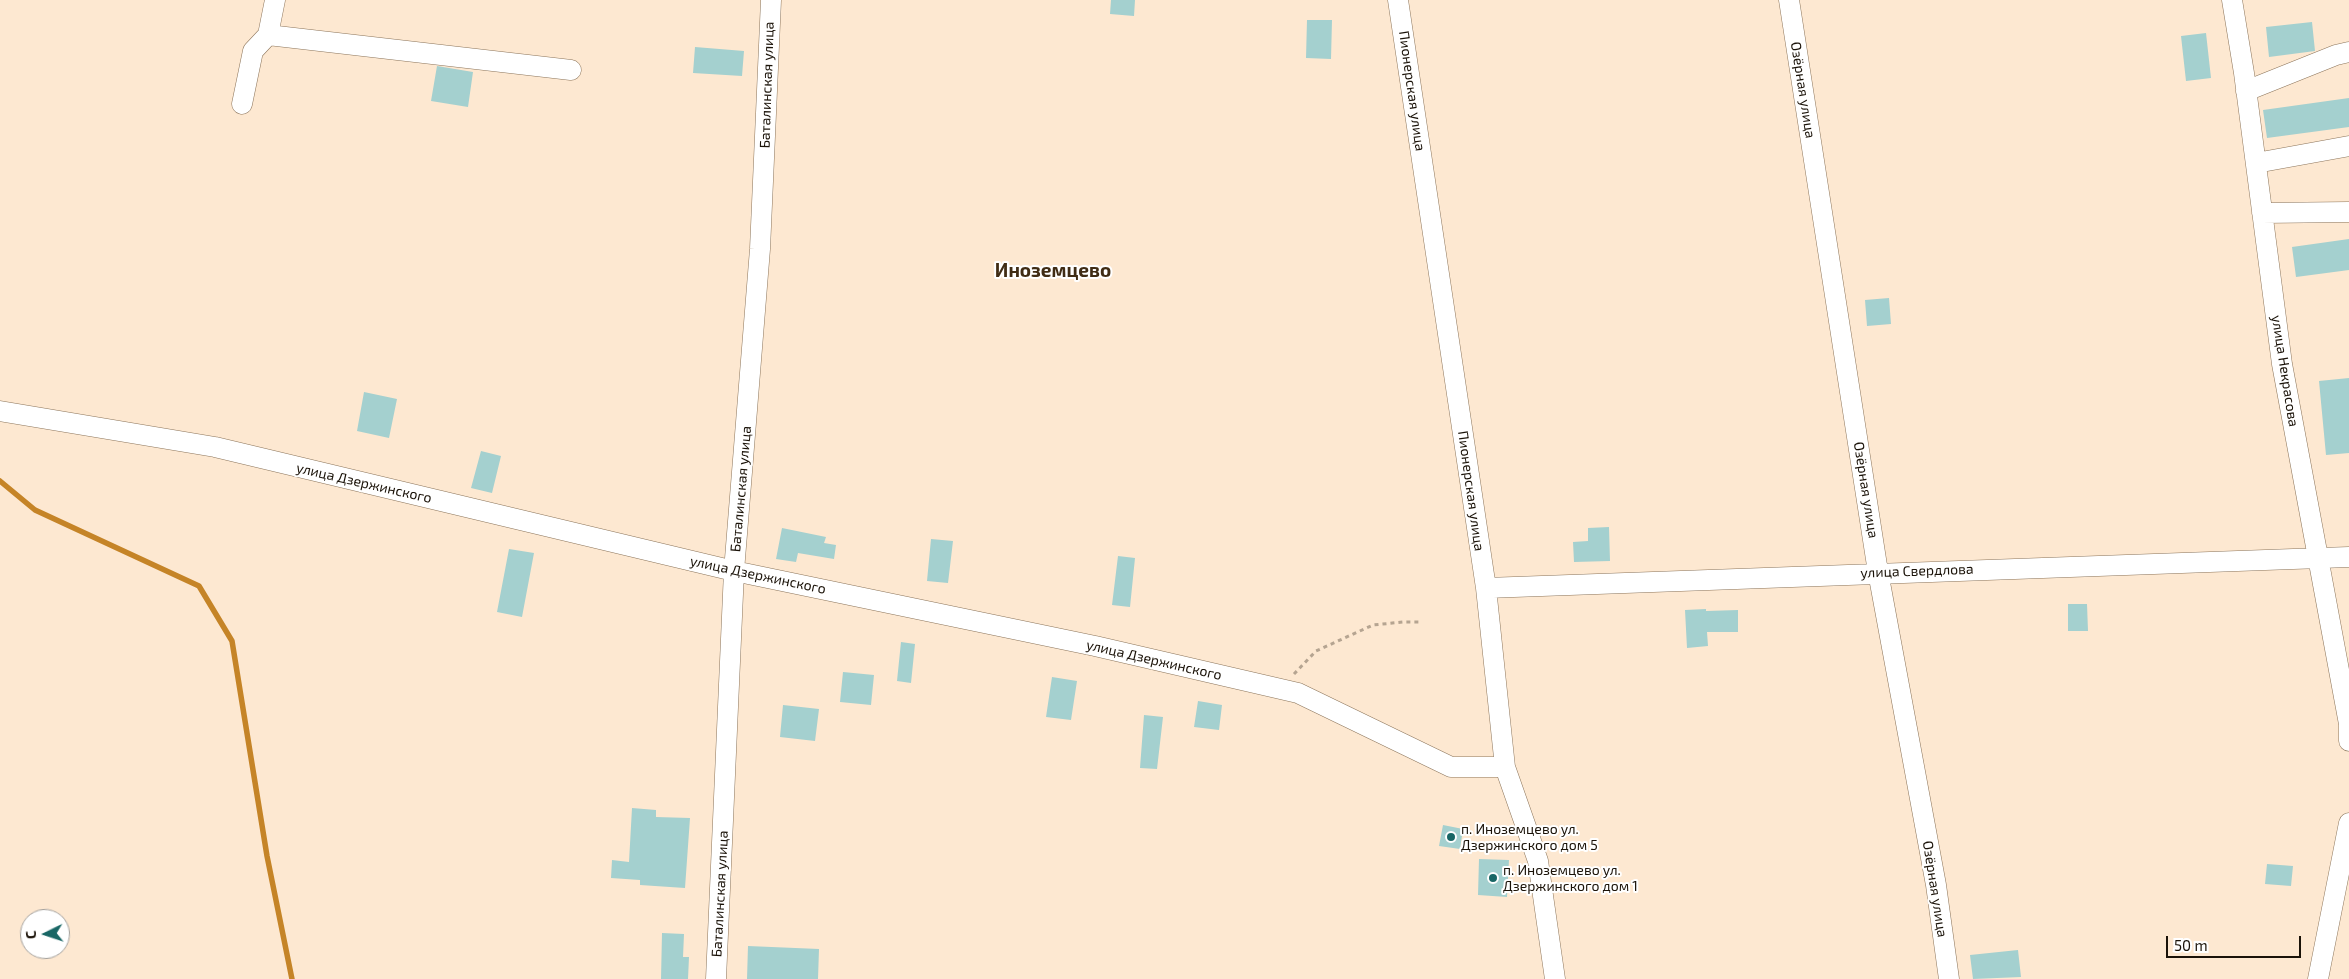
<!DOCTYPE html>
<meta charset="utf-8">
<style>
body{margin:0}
#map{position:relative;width:2349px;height:979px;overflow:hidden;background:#fde8d1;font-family:"Exo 2",sans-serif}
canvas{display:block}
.north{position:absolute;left:20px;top:909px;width:50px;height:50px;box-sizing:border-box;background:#fff;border:1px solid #a3a09c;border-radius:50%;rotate:266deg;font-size:14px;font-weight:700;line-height:20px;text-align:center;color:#1a1208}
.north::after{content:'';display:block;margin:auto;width:18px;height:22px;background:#186665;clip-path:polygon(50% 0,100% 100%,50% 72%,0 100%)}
.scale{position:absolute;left:2166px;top:936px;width:135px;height:22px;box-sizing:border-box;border:2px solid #1a1208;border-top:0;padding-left:6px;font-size:15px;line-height:18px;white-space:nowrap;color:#1a1208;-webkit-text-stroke:4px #fff;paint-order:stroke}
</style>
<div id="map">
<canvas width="2349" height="979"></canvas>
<div class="north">С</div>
<div class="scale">50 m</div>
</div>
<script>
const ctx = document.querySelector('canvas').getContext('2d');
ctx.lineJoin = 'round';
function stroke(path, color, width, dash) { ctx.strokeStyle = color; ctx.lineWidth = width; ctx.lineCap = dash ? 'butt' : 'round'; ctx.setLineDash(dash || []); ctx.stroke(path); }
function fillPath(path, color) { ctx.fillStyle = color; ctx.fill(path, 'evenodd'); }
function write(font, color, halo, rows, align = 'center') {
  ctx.font = font + ' "Exo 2",sans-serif'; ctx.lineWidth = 4; ctx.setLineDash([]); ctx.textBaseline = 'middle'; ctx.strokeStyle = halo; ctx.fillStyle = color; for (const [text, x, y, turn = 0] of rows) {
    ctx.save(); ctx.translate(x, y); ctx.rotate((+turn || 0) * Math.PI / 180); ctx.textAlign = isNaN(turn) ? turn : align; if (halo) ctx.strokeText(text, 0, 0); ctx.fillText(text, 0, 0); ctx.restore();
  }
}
stroke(new Path2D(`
 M0 481 35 510 199 586 232 641 267 856 292 979`), '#c58427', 5.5);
fillPath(new Path2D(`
 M1111 0H1135L1134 16 1110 14Z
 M1307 20H1332L1331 59 1306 58Z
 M2312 22 2315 51 2269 57 2266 27Z
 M2206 33 2211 78 2186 81 2181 36Z
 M695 47 744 51 742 76 693 73Z
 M437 66 473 72 468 107 431 101Z
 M2349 98V127L2267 138 2263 110Z
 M2349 239V270L2296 277 2292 247Z
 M1889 298 1891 324 1867 326 1865 300Z
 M2349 378V453L2326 455 2319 381Z
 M364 392 397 399 389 438 357 431Z
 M481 451 501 456 492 493 471 488Z
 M1609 527 1610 561 1574 562 1573 542 1588 541V528Z
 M782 528 826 537 824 543 836 545 834 559 798 553 796 562 776 559Z
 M931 539 953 541 948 583 927 581Z
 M509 549 534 553 522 617 497 612Z
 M1118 556 1135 558 1130 607 1112 605Z
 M2068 604H2087L2088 631H2068Z
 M1706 609V611L1738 610V632H1707L1708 646 1687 648 1685 610Z
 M901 642 915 644 911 683 897 681Z
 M843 672 874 675 871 705 840 702Z
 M1052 677 1077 681 1071 720 1046 717Z
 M1198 701 1222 705 1219 730 1194 727Z
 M783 705 819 709 815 741 780 737Z
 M1144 715 1163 717 1157 769 1140 768Z
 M632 808 656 810V817L690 818 685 888 640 885V880L611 878 612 860 629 862Z
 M1443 825 1463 829 1460 849 1439 846Z
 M1479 859 1509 860 1507 897 1478 895Z
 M2267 864 2293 866 2291 886 2265 884Z
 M662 933 684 934 683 957H689L688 979H661Z
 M748 946 819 949 818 979H747Z
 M2018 950 2021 977 1973 979 1970 955Z`), '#a4d0cf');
const minor = new Path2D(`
 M275 0 268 35 571 70
 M1398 0 1486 588 1505 767 1538 861 1555 979
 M1789 0 1878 572 1936 885 1949 979
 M2232 0 2244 73 2282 364 2349 724V741
 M2246 91 2336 55 2349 52
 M242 104 253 51 268 35
 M2256 163 2349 146
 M2262 213 2349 212
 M0 411 215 447 734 571 1095 646 1298 693 1451 767H1505
 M1486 588 2349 557
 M716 979 734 571 760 249 771 0
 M2318 979 2349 823`);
stroke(minor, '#8c755b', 21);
stroke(new Path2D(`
 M1294 674 1316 651 1373 625 1403 622H1422`), '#b5a491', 3, [4, 4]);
stroke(minor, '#fff', 20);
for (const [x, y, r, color] of [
 [1451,837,5,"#186665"],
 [1493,878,5,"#186665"]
]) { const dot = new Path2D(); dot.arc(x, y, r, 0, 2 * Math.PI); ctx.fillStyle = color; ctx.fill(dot); stroke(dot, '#fff', 2); }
write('14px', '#1a1208', '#fff', [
 ["Баталинская улица",767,85,-88],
 ["Озёрная улица",1803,90,81],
 ["Пионерская улица",1412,91,82],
 ["улица Некрасова",2285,371,81],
 ["улица Дзержинского",364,483,13],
 ["Баталинская улица",741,489,-85],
 ["Озёрная улица",1866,490,81],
 ["Пионерская улица",1471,491,82],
 ["улица Свердлова",1917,571,-2],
 ["улица Дзержинского",758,575,12],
 ["улица Дзержинского",1154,660,13],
 ["Озёрная улица",1935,889,81],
 ["Баталинская улица",720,894,-87]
]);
write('14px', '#1a1208', '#fff', [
 ["п. Иноземцево ул.",1461,829],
 ["Дзержинского дом 5",1461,845],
 ["п. Иноземцево ул.",1503,870],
 ["Дзержинского дом 1",1503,886]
], 'left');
write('bold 19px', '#402c14', '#fff', [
 ["Иноземцево",1053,271]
]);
</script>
